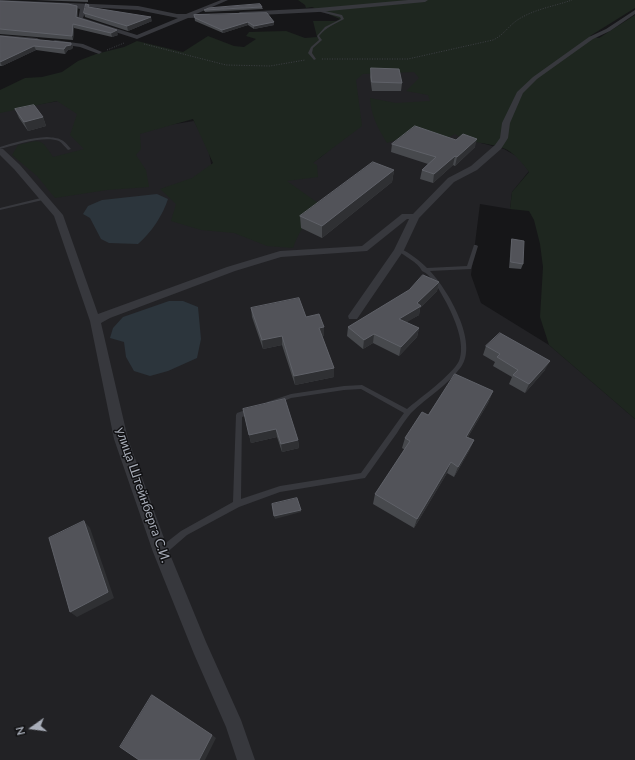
<!DOCTYPE html>
<meta charset="utf-8">
<style>
body{margin:0}
#map{position:relative;width:635px;height:760px;overflow:hidden;background:#161618;font-family:Lato,sans-serif}
canvas{display:block}
.north{position:absolute;left:12px;top:708px;width:40px;height:40px;-webkit-text-stroke:3px #111113;paint-order:stroke;rotate:256deg;font-size:11px;font-weight:700;line-height:16px;text-align:center;color:#a8adb8}
.north::after{content:'';display:block;margin:auto;width:14px;height:18px;background:#a8adb8;clip-path:polygon(50% 0,100% 100%,50% 72%,0 100%)}
</style>
<div id="map">
<canvas width="635" height="760"></canvas>
<div class="north">N</div>
</div>
<script>
const ctx = document.querySelector('canvas').getContext('2d');
ctx.lineJoin = 'round';
function fillPath(path, color) { ctx.fillStyle = color; ctx.fill(path, 'evenodd'); }
function stroke(path, color, width, dash) { ctx.strokeStyle = color; ctx.lineWidth = width; ctx.lineCap = dash ? 'butt' : 'round'; ctx.setLineDash(dash || []); ctx.stroke(path); }
function write(font, color, halo, rows, align = 'center') {
  ctx.font = font + ' Lato,sans-serif'; ctx.lineWidth = 3; ctx.setLineDash([]); ctx.textBaseline = 'middle'; ctx.strokeStyle = halo; ctx.fillStyle = color; for (const [text, x, y, turn = 0] of rows) {
    ctx.save(); ctx.translate(x, y); ctx.rotate((+turn || 0) * Math.PI / 180); ctx.textAlign = isNaN(turn) ? turn : align; if (halo) ctx.strokeText(text, 0, 0); ctx.fillText(text, 0, 0); ctx.restore();
  }
}
fillPath(new Path2D(`
 M359 68 411 70 423 73 481 143 504 149 518 157 529 171 512 192 510 209 480 204 471 275 481 303 549 345 635 419V760H0V111L64 100 124 132 194 121 208 147 212 169 253 202 321 157 361 121 348 76Z`), '#222225');
fillPath(new Path2D(`
 M298 0H635V8L590 36 599 38 635 15V419L549 345 540 317 543 267 540 244 534 220 529 211 510 209 512 192 529 172C522 163 514 152 503 148 486 142 470 144 455 134L443 140 416 133 387 143C378 128 371 116 370 98L396 103 430 101 428 95 406 91 419 78 414 72 363 74 356 80 362 126 313 163 317 165 318 177 287 181 325 208C307 220 301 227 293 248L267 246 234 233 201 230 171 221 176 204 160 189 192 178 213 163 193 119 140 134 141 149 136 155 146 170 149 187 107 190 55 198 37 176 12 155 18 145C41 140 40 137 53 157L84 149 70 135 77 114 57 101 0 113V90L25 78 42 77 62 72 78 61 96 54 124 47 137 41 183 52 208 36 234 46 244 47 256 39 246 36 249 32 286 31 305 38 317 37 313 21H336L340 19 312 7 306 8 305 5Z`), '#1e261f');
fillPath(new Path2D(`
 M157 194 168 199C163 215 151 233 138 244L109 243 101 239 90 218 83 214 88 206 102 200Z
 M169 301H183L198 307 201 339 197 358 168 371 150 376 134 371 126 357 124 342 110 338 113 328 123 317Z`), '#2c353c');
stroke(new Path2D(`
 M144 44 226 65 270 66 305 60
 M107 50 124 43
 M322 59H408L493 40C504 35 509 25 519 19 535 9 555 6 572 0`), '#3d3f44', 1, [1, 1.5]);
fillPath(new Path2D(`
 M317 9 342 15 344 19C335 24 326 27 319 36L322 40 313 48 312 53 316 59 314 60 308 53 311 47 319 40 317 36 325 27 341 19 340 17 317 11Z
 M47 137C60 138 63 139 71 149L68 150C65 147 62 143 59 141 45 135 14 145 0 149V147C15 142 31 138 47 137Z
 M45 197H47V199L0 210V208Z
 M474 245H476L478 246 471 269 430 271C448 290 479 343 461 367 447 386 427 397 411 413 406 419 401 426 397 433 386 448 376 463 365 478L280 492 239 507 187 535 164 555 161 556 158 555 157 552 158 549 181 531 233 502 236 415 237 413 251 408 253 409 254 411 253 413 242 417 241 499 280 486 361 473 404 413 361 389 344 390 291 398 269 407 267 406 266 404 267 402 291 394 344 386 362 385 407 409C420 398 452 375 459 361 466 344 454 317 446 302 441 293 432 275 422 271 418 262 404 256 397 250L399 248C410 253 419 260 427 268L467 266Z`), '#37383d');
fillPath(new Path2D(`
 M0 0 138 6 177 14H186L221 0H228L196 14H209L212 16 211 17 188 18 137 39 78 20 80 9 69 6 0 3ZM84 7 138 10 178 18 137 35 83 18 86 10Z
 M408 0H428L425 2 318 12 240 16 237 14 240 12 318 8Z
 M635 10V14L610 31 593 39 537 79 523 93 510 123 508 138 501 149 477 170 454 182 419 218 404 250 357 319H349L348 316 394 250 409 219H407L367 251 281 257 235 271 110 318 101 323 128 439 169 552 206 642 241 720 255 760H237L226 727 194 654 153 552 114 439 90 321 54 216 14 169 0 155V149H3L20 165 63 215 98 314 227 267 280 251 362 246 402 214H413L448 178 471 166 495 145 500 138 502 123 517 92 533 77 589 37 606 29Z
 M0 35 37 38 40 40 37 42 0 39Z
 M55 40 83 44 102 52 99 54 80 47 53 43V41Z`), '#37383d');
fillPath(new Path2D(`
 M35 0H88V2Z
 M0 1 77 6 78 10V18L118 35 112 37 74 28 73 40 0 34Z
 M89 5V7L152 21 128 31 85 17 84 13Z
 M262 7 263 9 205 12 204 10Z
 M194 15 274 22V25L254 29 248 25 223 33 195 21Z
 M0 36 71 43 73 47 72 49 68 50 65 54 36 50 2 66H0Z
 M371 68 402 83 401 91H372L370 77Z
 M15 109 43 117 46 126 28 131 19 118Z
 M392 144 475 147 455 166 453 165 433 183 420 179 422 170 428 164 391 152Z
 M394 170 392 182 322 238 301 228 300 216Z
 M512 239 523 264 521 269 509 268 511 244Z
 M439 282 437 291 420 308 419 315 406 322 419 328 417 337 399 356 373 343 363 349 347 336 348 327Z
 M251 308 306 317 324 336H322L334 368V377L295 385 282 345 263 349 252 317Z
 M486 346 545 370 525 393 509 384 512 377 493 366 495 362 483 355Z
 M493 391 488 403 468 437 474 440 469 451 454 477 447 473 414 528 373 504 375 494 405 450 402 448 405 438 428 415Z
 M243 409 298 440 299 448 282 452 277 437 251 443Z`), '#47494d');
fillPath(new Path2D(`
 M77 6 78 10V21L76 17Z
 M151 17 152 21 128 31 127 26Z
 M248 22V25L223 33 222 30Z
 M274 22V25L254 29V26Z
 M73 24 74 28 73 40 72 36Z
 M117 30 118 35 112 37 111 33Z
 M71 43 73 47 72 49 68 50 65 54 64 49 66 46Z
 M34 46 36 50 2 66 0 62Z
 M43 117 46 126 28 131 24 122Z
 M477 139 475 147 455 166 457 157Z
 M455 156 453 165 433 183 434 174Z
 M394 170 392 182 322 238V226Z
 M439 282 437 291 420 308 419 315 397 328 399 319 417 303Z
 M324 327V336L319 337V328Z
 M419 328 417 337 399 356 401 347Z
 M374 334 373 343 363 349 364 340Z
 M282 336V345L263 349 262 340Z
 M550 361 545 370 525 393 529 384Z
 M334 368V377L295 385 294 376Z
 M493 391 488 403 462 447 466 437Z
 M276 429 277 437 251 443 249 435Z
 M298 440 299 448 282 452 281 444Z
 M474 440 469 451 454 477 458 467Z
 M451 462 447 473 414 528 417 519Z
 M301 510V512L275 519 274 516Z
 M84 521 90 528 114 598 77 617 70 612Z
 M212 735 216 738 205 760H199Z`), '#2f3033');
const building = new Path2D(`
 M0 1 68 4 77 6 76 17 117 30 111 33 73 24 72 36 0 29Z
 M86 4 89 5 88 7 151 17 127 26 84 13Z
 M260 4 262 7 204 10 209 8Z
 M267 13 274 22 254 26 248 22 222 30 195 18 194 15Z
 M0 36 71 43V45L66 46 64 49 34 46 0 62Z
 M371 68 399 69 402 83 372 82Z
 M34 105 43 117 24 122 15 109Z
 M415 126 456 140 463 134 477 139 457 157 455 156 434 174 422 170 436 157 392 144Z
 M373 162 394 170 322 226 300 216Z
 M512 239 524 241 523 264 511 262Z
 M423 275 439 282 417 303 421 306 399 319 419 328 401 347 374 334 364 340 348 327 409 290Z
 M299 298 306 317 319 314 324 327 319 328 334 368 294 376 282 336 262 340 251 308Z
 M500 333 550 361 529 384 513 375 518 370 497 357 500 354 486 346Z
 M455 374 493 391 466 437 474 440 458 467 451 462 417 519 375 494 410 441 405 438 422 412 428 415Z
 M285 399 298 440 281 444 276 429 249 435 243 409Z
 M297 498 301 510 274 516 272 504Z
 M84 521 108 592 70 612 49 538Z
 M152 695 212 735 199 760H139L120 747Z`);
fillPath(building, '#525359');
stroke(building, '#5f6168', 1);
write('13px', '#a8adb8', '#111113', [
 ["улица Штейнберга С.И.",143,495,71]
]);
</script>
